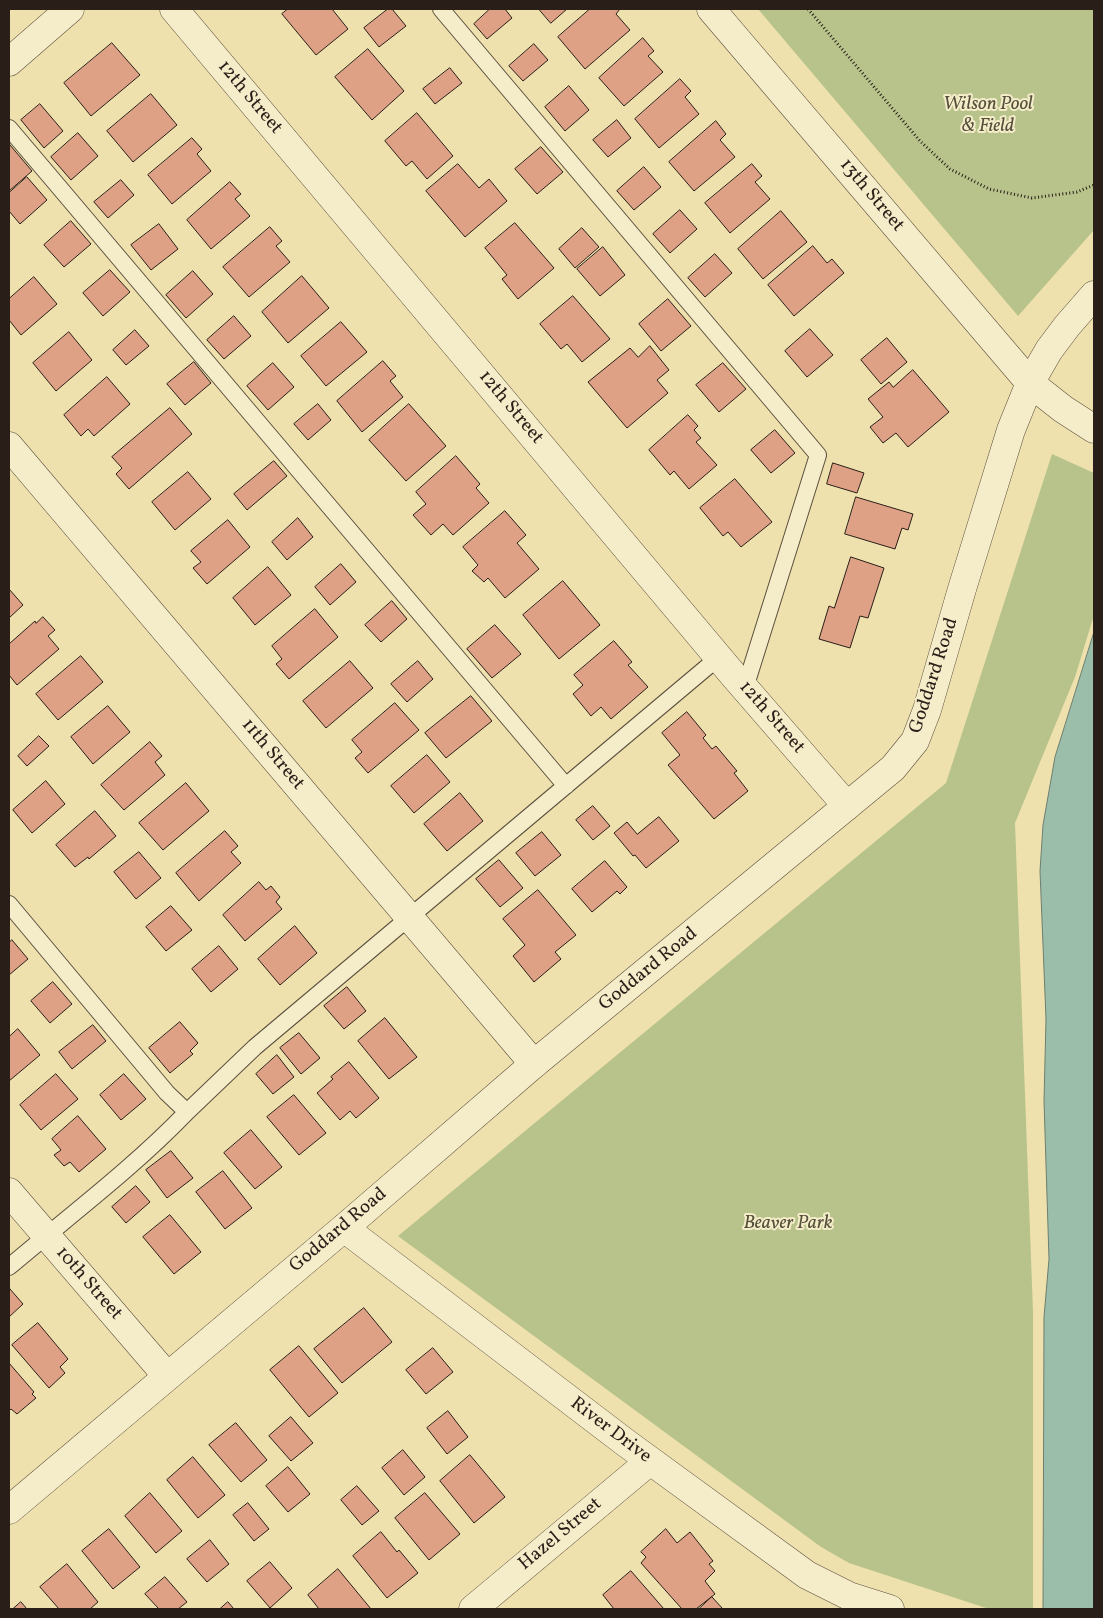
<!DOCTYPE html>
<style>
body{margin:0}
#map{position:relative;width:1103px;height:1618px;overflow:hidden;background:#efe1ad;font-family:Vollkorn,serif}
canvas{display:block}
.frame{position:absolute;inset:0;border:10px solid #291e18;pointer-events:none}
</style>
<div id="map">
<canvas width="1103" height="1618"></canvas>
<div class="frame"></div>
</div>
<script>
const ctx = document.querySelector('canvas').getContext('2d');
ctx.lineJoin = 'round';
function fillPath(path, color) { ctx.fillStyle = color; ctx.fill(path, 'evenodd'); }
function stroke(path, color, width, dash) { ctx.strokeStyle = color; ctx.lineWidth = width; ctx.lineCap = dash ? 'butt' : 'round'; ctx.setLineDash(dash || []); ctx.stroke(path); }
function write(font, color, halo, rows, align = 'center') {
  ctx.font = font + ' Vollkorn,serif'; ctx.lineWidth = 4; ctx.setLineDash([]); ctx.textBaseline = 'middle'; ctx.strokeStyle = halo; ctx.fillStyle = color; for (const [text, x, y, turn = 0] of rows) {
    ctx.save(); ctx.translate(x, y); ctx.rotate((+turn || 0) * Math.PI / 180); ctx.textAlign = isNaN(turn) ? turn : align; if (halo) ctx.strokeText(text, 0, 0); ctx.fillText(text, 0, 0); ctx.restore();
  }
}
fillPath(new Path2D(`
 M758 9H1094V230L1018 316Z
 M1052 454 1094 473V615L1075 677 1015 823 1033 1312V1609H989L849 1563 821 1547 398 1236 946 783Z`), '#b7c38b');
const water = new Path2D(`
 M1094 632V1609H1043L1044 1317 1049 1259 1044 1101 1046 1019 1040 871 1043 825 1055 757Z`);
fillPath(water, '#9abea9');
stroke(water, '#6d7e6f', 1);
const building = new Path2D(`
 M288 9H332L348 29 316 55 282 14Z
 M388 9H392L406 26 379 47 364 28Z
 M490 9H505L512 18 487 39 474 24Z
 M539 9H567L551 23Z
 M590 9H620L616 14 630 30 585 69 558 37Z
 M643 38 654 51 648 56 663 72 624 106 599 78Z
 M112 43 140 75 91 116 64 83Z
 M534 44 548 60 523 81 509 66Z
 M368 49 404 91 372 120 335 77Z
 M450 68 462 83 435 104 423 89Z
 M680 79 691 91 685 97 699 114 659 148 635 119Z
 M569 86 589 110 565 131 545 107Z
 M151 94 177 125 133 162 107 131Z
 M40 104 63 131 44 148 21 120Z
 M417 113 453 156 427 179 412 161 406 166 385 141Z
 M617 120 631 138 608 157 593 140Z
 M716 121 726 134 720 140 735 157 694 191 669 162Z
 M78 133 98 156 71 180 51 157Z
 M192 138 202 149 197 154 211 171 172 204 148 175Z
 M10 145 32 171 9 191V146Z
 M541 147 563 172 537 194 515 169Z
 M458 164 479 188 489 179 507 201 465 237 426 191Z
 M752 164 762 176 755 182 770 199 730 233 705 203Z
 M644 167 661 187 634 210 617 191Z
 M27 177 47 200 20 224 9 211V193Z
 M121 180 134 195 108 218 94 202Z
 M230 182 241 194 235 199 250 216 211 249 187 220Z
 M680 210 697 229 670 253 653 234Z
 M781 211 807 242 763 279 738 249Z
 M71 221 91 244 64 267 44 245Z
 M515 223 554 268 518 299 502 279 507 275 485 248Z
 M159 224 178 249 151 270 131 245Z
 M270 227 282 241 276 246 290 262 249 297 223 267Z
 M582 228 599 247 575 268 559 249Z
 M813 246 827 263 832 259 844 273 794 316 768 285Z
 M603 247 625 275 600 296 577 269Z
 M715 254 732 273 705 297 688 278Z
 M110 270 130 292 103 316 83 293Z
 M193 271 213 294 186 318 166 295Z
 M302 276 329 308 288 343 262 312Z
 M34 277 57 304 21 335 9 320V299Z
 M573 296 610 339 582 362 567 344 561 349 540 324Z
 M668 299 691 326 661 351 639 324Z
 M234 316 251 336 224 359 207 340Z
 M341 322 367 352 326 386 301 356Z
 M810 329 833 355 807 377 785 351Z
 M135 330 149 346 126 365 113 350Z
 M69 332 92 360 56 391 33 363Z
 M887 338 907 362 881 384 861 360Z
 M650 346 669 370 657 380 668 393 627 428 588 382 630 348 638 357Z
 M383 361 396 376 390 381 403 397 362 432 337 401Z
 M194 362 211 383 185 405 167 384Z
 M273 363 294 387 268 410 247 386Z
 M723 363 746 389 719 412 696 385Z
 M913 370 949 412 908 447 896 433 883 443 870 427 883 417 868 399 889 382 893 387Z
 M107 377 130 404 94 436 88 429 81 436 64 415Z
 M318 404 331 420 308 440 294 424Z
 M409 404 446 446 406 481 369 440Z
 M170 408 192 434 129 489 116 474 122 468 112 457Z
 M688 415 698 426 694 430 701 438 696 442 717 465 689 489 674 471 670 475 649 450Z
 M775 430 795 453 771 473 751 450Z
 M456 456 480 484 476 488 489 503 453 535 443 524 431 535 413 515 426 504 416 492Z
 M274 461 287 476 247 510 234 494Z
 M833 463 864 473 857 493 827 484Z
 M188 472 211 499 175 530 152 502Z
 M735 479 772 522 741 547 728 532 723 536 700 508Z
 M856 497 913 514 908 530 902 528 895 549 845 534Z
 M505 511 526 535 517 543 539 569 505 598 488 578 484 582 472 571 478 565 463 547Z
 M298 518 313 537 287 560 272 542Z
 M228 520 250 547 207 584 193 568 201 562 191 551Z
 M851 557 884 568 868 618 860 616 850 648 819 639 829 606 834 608Z
 M341 564 356 582 330 605 315 587Z
 M268 567 291 595 255 625 233 598Z
 M563 581 600 625 559 659 523 615Z
 M9 589 23 605 9 618Z
 M392 601 407 619 381 642 365 625Z
 M315 609 338 637 289 679 276 664 282 659 272 646Z
 M43 617 55 630 48 636 59 649 17 685 9 675V644L35 621 36 623Z
 M495 625 521 654 492 678 467 649Z
 M614 641 632 662 628 665 648 687 611 719 601 707 591 716 573 694 583 685 574 675Z
 M81 656 103 682 58 720 36 694Z
 M350 661 373 688 326 728 303 701Z
 M418 661 433 679 407 702 391 684Z
 M471 696 492 721 446 758 425 733Z
 M395 703 419 730 368 773 355 758 362 752 352 740Z
 M108 706 130 732 93 764 71 737Z
 M687 712 706 735 703 738 712 749 716 746 737 771 734 773 748 791 714 819 668 765 680 755 662 733Z
 M39 736 49 746 27 766 18 756Z
 M150 742 162 756 155 762 165 775 124 810 101 785Z
 M427 755 450 782 414 813 391 786Z
 M46 781 65 804 32 833 13 810Z
 M186 783 209 811 163 850 139 823Z
 M460 793 483 821 447 851 424 824Z
 M593 806 610 826 593 840 576 820Z
 M95 811 116 836 89 859 88 857 75 867 56 845Z
 M659 817 679 841 646 868 635 855 633 856 614 833 627 822 637 834Z
 M225 831 238 846 231 852 241 863 199 901 176 873Z
 M542 832 561 855 535 876 516 853Z
 M139 852 161 878 136 899 114 872Z
 M499 860 523 888 500 907 476 879Z
 M605 861 627 887 620 894 617 891 592 912 572 889Z
 M259 882 266 890 271 886 280 897 276 902 282 909 245 941 223 915Z
 M538 890 576 935 555 952 561 959 534 982 513 956 525 945 503 919Z
 M171 906 192 930 166 951 146 927Z
 M295 926 317 953 280 985 258 959Z
 M12 940 28 959 9 975V943Z
 M219 946 238 969 211 992 192 969Z
 M53 982 72 1004 50 1023 31 1001Z
 M347 987 366 1011 344 1029 324 1006Z
 M385 1018 417 1057 389 1079 358 1041Z
 M180 1022 198 1043 190 1051 193 1054 170 1073 149 1048Z
 M93 1025 106 1041 72 1069 59 1052Z
 M18 1029 40 1055 9 1081V1037Z
 M299 1033 320 1058 301 1074 280 1048Z
 M277 1055 294 1077 273 1094 256 1074Z
 M349 1062 379 1098 356 1118 350 1111 340 1120 317 1093 333 1079 331 1077Z
 M56 1074 78 1099 41 1130 20 1105Z
 M124 1074 146 1099 121 1120 100 1095Z
 M294 1095 326 1133 299 1155 267 1117Z
 M78 1116 106 1149 79 1172 70 1162 64 1166 54 1155 61 1150 52 1139Z
 M251 1130 282 1167 255 1189 224 1153Z
 M171 1151 193 1178 167 1198 146 1170Z
 M223 1171 252 1208 225 1229 196 1192Z
 M136 1186 150 1202 126 1223 112 1207Z
 M170 1215 201 1252 174 1274 143 1237Z
 M10 1289 23 1304 9 1317V1290Z
 M364 1308 392 1342 342 1383 314 1349Z
 M38 1323 68 1359 60 1367 65 1373 49 1388 12 1345Z
 M299 1346 338 1393 309 1417 270 1370Z
 M433 1348 453 1372 426 1394 406 1370Z
 M9 1363 34 1392 32 1394 36 1398 17 1414 11 1409 9 1411Z
 M448 1411 468 1437 447 1454 427 1428Z
 M291 1417 313 1443 291 1461 269 1436Z
 M236 1423 267 1460 241 1482 209 1445Z
 M403 1450 425 1477 404 1495 382 1468Z
 M470 1455 505 1497 474 1523 440 1481Z
 M193 1457 225 1495 198 1518 167 1480Z
 M288 1467 310 1494 288 1512 266 1486Z
 M357 1486 379 1511 362 1525 341 1500Z
 M150 1493 182 1531 156 1553 125 1516Z
 M425 1493 460 1534 429 1560 395 1518Z
 M248 1503 269 1529 254 1541 233 1515Z
 M109 1529 140 1567 113 1589 82 1551Z
 M666 1529 677 1543 690 1532 713 1561 709 1564 715 1571 705 1581 715 1594 696 1609H682L641 1563 646 1557 641 1552Z
 M381 1532 397 1552 399 1550 418 1573 387 1598 353 1556Z
 M210 1540 229 1564 207 1582 187 1559Z
 M270 1562 292 1588 270 1608 247 1581Z
 M67 1564 98 1602 90 1609H59L40 1587Z
 M338 1569 371 1609H319L308 1595Z
 M631 1571 664 1609H614L603 1595Z
 M165 1577 187 1602 178 1609H159L145 1594Z
 M712 1597 723 1609H699Z
 M21 1602 27 1609H13Z
 M228 1602 234 1609H220Z`);
fillPath(building, '#dea185');
stroke(building, '#291e18', 1);
const service = new Path2D(`
 M441 9 818 455 745 688
 M9 128 566 786
 M9 904 167 1093 187 1112C132 1169 69 1216 9 1267
 M187 1112 255 1047 719 657`);
const minor = new Path2D(`
 M174 9 735 677 847 806
 M711 9 1030 383
 M9 62 70 9
 M9 446 534 1064
 M9 1192 167 1376
 M344 1228 626 1443 807 1575 849 1596 890 1609
 M473 1609 650 1461`);
const tertiary = new Path2D(`
 M1030 383 1063 409 1094 429
 M9 1510 344 1228 534 1064 893 768 915 741 927 710 962 589 1011 430 1030 383 1049 350 1067 326 1094 295`);
stroke(service, '#5a4f3d', 18);
stroke(minor, '#5a4f3d', 29);
stroke(tertiary, '#5a4f3d', 29);
stroke(new Path2D(`
 M808 9 920 141 950 169 989 189 1032 198 1077 192 1094 185`), '#291e18', 3, [1, 2.5]);
stroke(service, '#f5ecca', 16);
stroke(minor, '#f5ecca', 28);
stroke(tertiary, '#f5ecca', 28);
write('19px', '#291e18', '#f5ecca', [
 ["12th Street",249,98,50],
 ["13th Street",871,196,50],
 ["12th Street",510,408,50],
 ["Goddard Road",935,676,-72],
 ["12th Street",771,718,49],
 ["11th Street",272,755,50],
 ["Goddard Road",649,970,-39],
 ["Goddard Road",339,1231,-40],
 ["10th Street",88,1284,49],
 ["River Drive",610,1431,37],
 ["Hazel Street",561,1535,-40]
]);
write('italic 19px', '#54503a', '#f5ecca', [
 ["Wilson Pool",988,106],
 ["& Field",988,128],
 ["Beaver Park",788,1225]
]);
</script>
